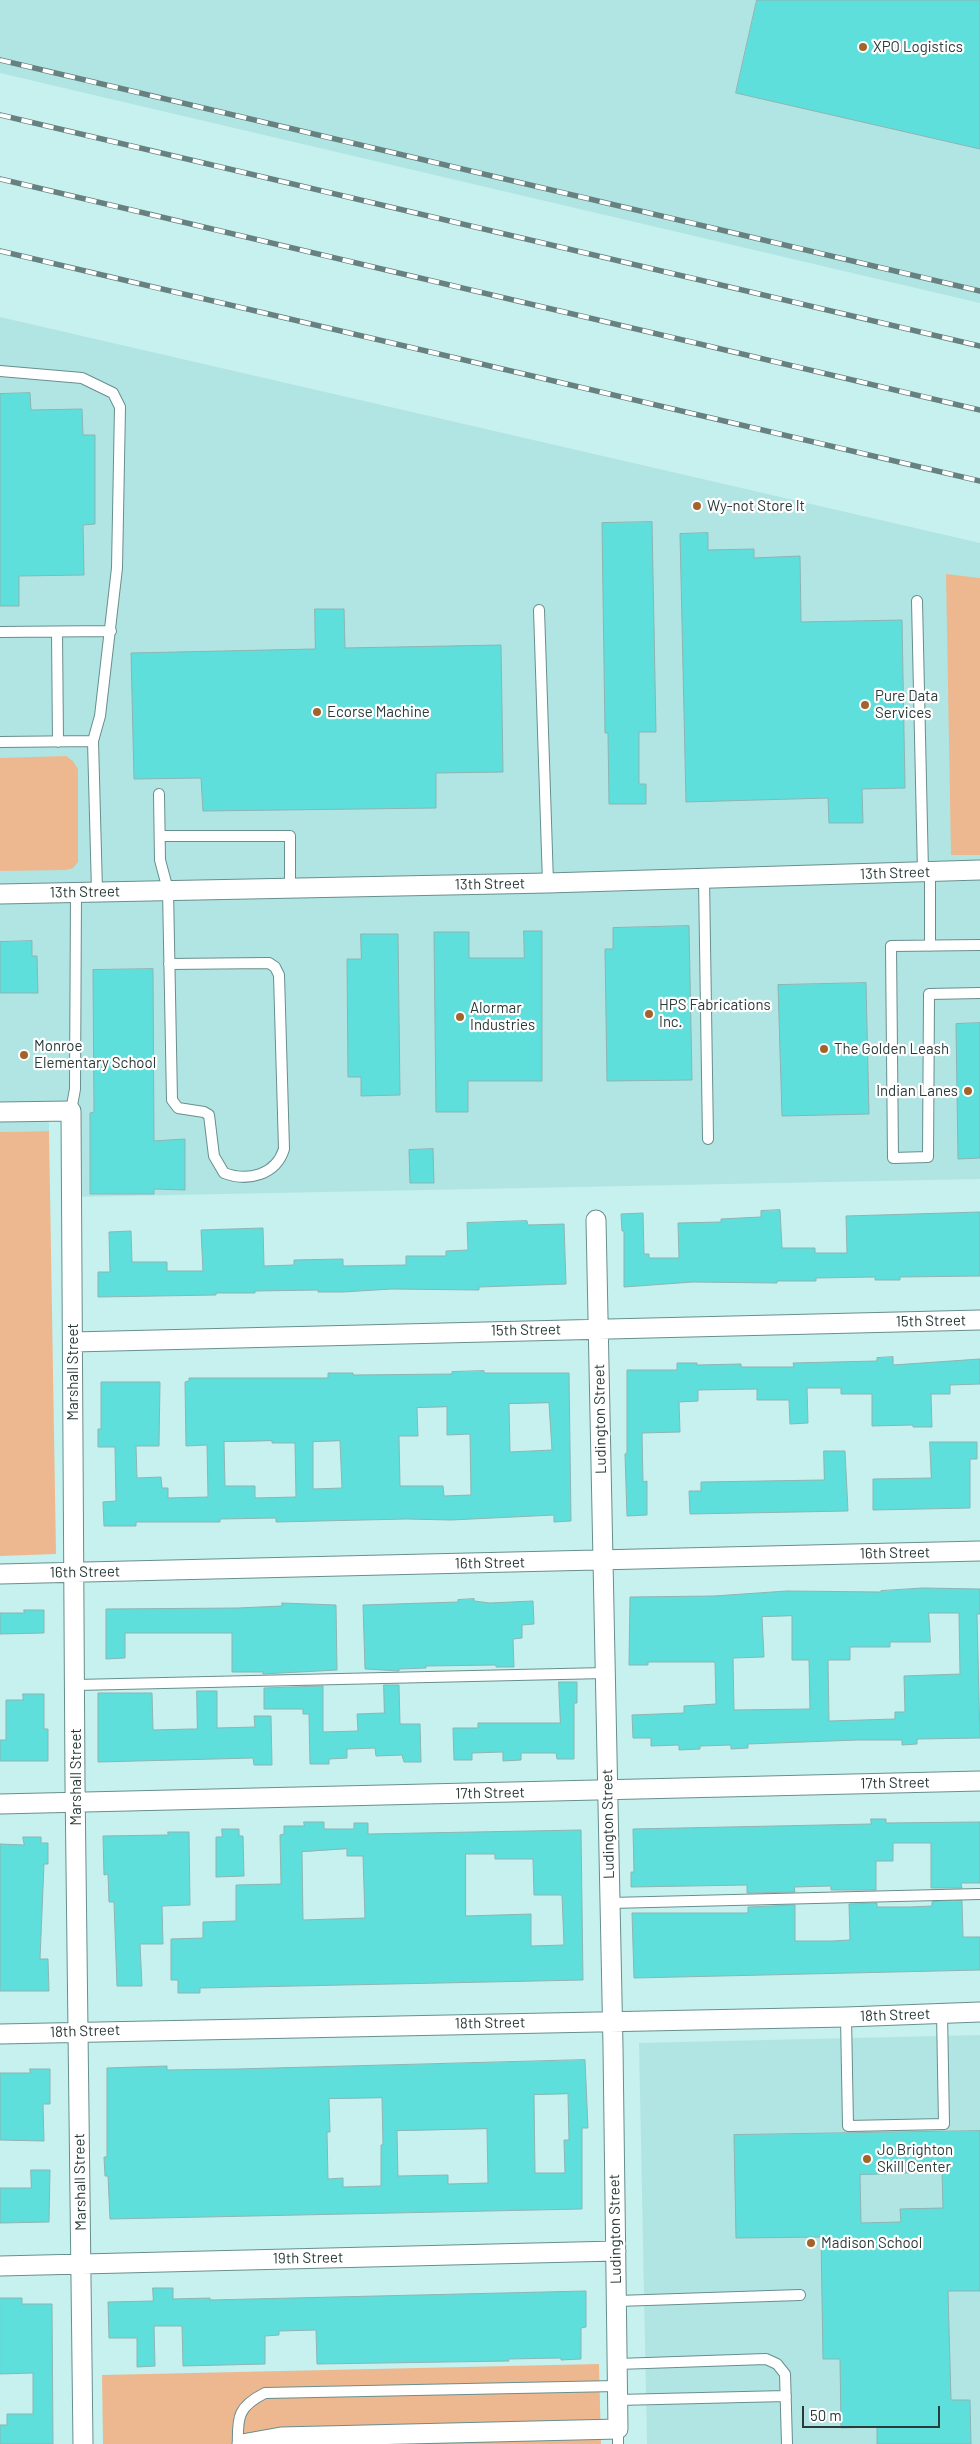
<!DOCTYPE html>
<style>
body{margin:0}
#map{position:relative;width:980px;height:2444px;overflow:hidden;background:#c6f1ef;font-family:Barlow,sans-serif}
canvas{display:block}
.scale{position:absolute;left:802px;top:2406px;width:138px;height:22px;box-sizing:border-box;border:2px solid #2a3b3a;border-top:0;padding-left:6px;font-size:15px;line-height:18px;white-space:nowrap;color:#2a3b3a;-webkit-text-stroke:4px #fff;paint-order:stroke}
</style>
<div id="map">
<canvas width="980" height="2444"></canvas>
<div class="scale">50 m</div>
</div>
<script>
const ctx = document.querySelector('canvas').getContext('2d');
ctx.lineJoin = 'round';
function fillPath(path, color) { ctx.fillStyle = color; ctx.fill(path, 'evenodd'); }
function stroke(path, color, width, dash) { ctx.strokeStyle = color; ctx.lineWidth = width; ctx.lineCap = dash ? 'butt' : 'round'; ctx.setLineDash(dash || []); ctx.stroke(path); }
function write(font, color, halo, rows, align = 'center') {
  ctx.font = font + ' Barlow,sans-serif'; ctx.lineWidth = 4.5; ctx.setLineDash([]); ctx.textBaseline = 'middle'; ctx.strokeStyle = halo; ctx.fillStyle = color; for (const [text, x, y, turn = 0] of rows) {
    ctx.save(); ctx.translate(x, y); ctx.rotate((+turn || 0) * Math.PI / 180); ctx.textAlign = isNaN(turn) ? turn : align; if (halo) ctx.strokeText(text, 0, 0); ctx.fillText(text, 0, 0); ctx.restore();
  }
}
fillPath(new Path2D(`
 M0 0H980V303L0 73Z
 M0 317 980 543V1179L72 1197 71 1111H49V1131L0 1132Z
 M980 2035V2444H647L639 2043Z`), '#b1e5e3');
fillPath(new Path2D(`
 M946 574 980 578V855H951Z
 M66 756 73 761 78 769V862L73 868 66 870 0 871V758Z
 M49 1131 56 1554 0 1556V1132Z
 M599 2364 601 2444H103L102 2375Z`), '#edb88f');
const building = new Path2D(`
 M757 0H980V149L736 93Z
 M30 393 31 410 82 409 83 435H95V524L83 525 84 575 19 576V606H0V394Z
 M652 522 656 732H639V784H646V804H609L608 733H605L602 523Z
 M708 533V550L754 549V558L800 556 801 622 902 620 905 788 862 789 863 823H829L828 798 686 802 680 534Z
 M315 609H344L345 648 501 645 503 772 436 773V808L203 811 201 778 134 779 131 653 315 649Z
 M689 926 692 1080 607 1081 605 949H613V928Z
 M524 931H542V1081H468V1112H436L434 932H469V958H524Z
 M361 934H398L400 1095 361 1096V1077H348L347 959H361Z
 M32 941V956H37L38 993H0V942Z
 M153 969 154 1141 185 1139V1190L154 1189V1194H90V1113L94 1112 93 970Z
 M866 983 869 1114 782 1116 778 985Z
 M980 1023V1158L958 1159 956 1024Z
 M433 1149 434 1183H410L409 1150Z
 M780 1210 782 1248H815V1253H847L846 1216 980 1212V1276L900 1277V1280H875V1277L816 1278V1281H777V1283L693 1282 624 1287V1231H622L621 1214 643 1213 644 1254H649V1258H679L678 1223 721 1222V1219L761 1217V1211Z
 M527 1221 528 1225 564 1224 566 1284 479 1287V1290L392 1289 343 1292H318V1290L255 1291V1293H216V1295L98 1297V1272H110L109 1232 131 1231 132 1262H167V1271H203L201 1230 263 1228 264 1266 294 1265V1260L343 1259V1266L406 1265V1256H446V1251L468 1250 467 1223Z
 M893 1357V1365L980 1359V1384L950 1385V1394H931L932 1427H913V1425L872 1426V1394H841V1388H807L808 1423 790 1424 789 1400H757V1389L698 1390V1401L679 1402 680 1432 642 1433 643 1482 647 1481V1515L627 1516 625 1454 627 1453V1370H677V1363H697V1365L741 1364V1367H794L793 1363 877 1361V1358Z
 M484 1371V1373H569L571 1521 554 1522V1515L451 1520 406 1519 276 1522V1518L220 1519V1522H136V1526H104L103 1502 116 1501 115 1447H98V1429H101V1382H160L159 1446H136L137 1478 161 1477 162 1488H168V1498L208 1497 207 1445 186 1446 185 1382 189 1381V1378H328V1373H353V1375L452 1374V1372ZM549 1403 552 1450 510 1452 509 1404ZM447 1407V1435L470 1434 471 1495 444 1496 443 1486H400L399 1436H418L417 1408ZM272 1441V1443H295L296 1497 255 1498V1486H225L224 1442ZM340 1441 342 1488 313 1489V1442Z
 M930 1442H977V1459H970V1508L873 1510V1479L931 1478Z
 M824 1451H845L848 1511 690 1514 689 1491H701V1482L824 1480Z
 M923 1588 980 1589V1614H977L980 1738 917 1739V1744L902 1745V1740H858L748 1744V1748L731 1749V1745L700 1746V1749L679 1750V1745L651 1746V1738H633L632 1715 684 1713V1706L716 1704 715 1662H648V1665H629L630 1597 714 1596 787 1591 881 1592V1591ZM929 1613H959L960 1674 904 1676 905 1712H895V1719L829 1721 828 1660H850V1647H890V1642H930ZM792 1616V1660H809L810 1709 734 1710 733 1658 764 1657 762 1617Z
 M474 1599V1601L490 1603 533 1601 534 1624 522 1625V1638L513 1639 514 1667H496V1665L426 1666V1668L399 1669V1671L365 1669 363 1605 458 1602V1600Z
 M282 1603 336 1605 337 1670 263 1674V1672H232V1633H125V1658L106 1659V1609L238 1608 282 1606Z
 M24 1610H44V1633L0 1634V1613H24Z
 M559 1682H577V1703H574V1759H557L556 1753H521V1760L503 1761V1752L472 1753V1760H454L453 1728H478V1723H560Z
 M384 1685H399L400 1724H420L421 1762H404L402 1755 376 1756 375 1748 347 1749V1758L329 1759V1764H310L309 1714H303V1709H264V1688L323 1686V1732L358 1731 357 1714 384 1713Z
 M197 1691H217V1728L255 1727 254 1716H271L272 1765H254L253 1758 98 1762V1693H152L153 1730 191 1729H197Z
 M23 1694H44V1729H48V1761H0V1740H6V1700H23Z
 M871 1819H886V1823L980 1822V1883H961L962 1888H931V1843H893V1861H876V1890H831V1886L794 1887 795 1892 747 1893V1885L631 1887V1872H634L633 1829 871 1824Z
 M304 1822H324V1829H354V1823H368V1834L581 1830 583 1980 200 1988V1993H178V1980H171V1939L203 1938V1922L236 1921V1885L281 1884 280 1835 284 1834V1826H304ZM347 1849V1856H363L365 1918 303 1920 302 1852ZM466 1854H495V1859H533L534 1895H562L564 1945 531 1946V1914L466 1916Z
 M222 1829H239V1836H243L244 1876 216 1877V1837H222Z
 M168 1832H189L190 1905 162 1906 163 1944H140L142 1986H117L114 1902H109L108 1874 104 1875 103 1836 168 1835Z
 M23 1837H41V1843H48V1864H44L40 1959H48L49 1991H0V1844L24 1845Z
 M962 1901 963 1937H980V1970L634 1978 632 1913H748V1907L795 1905V1941H832L850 1940 849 1904 877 1903V1907H910L932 1906V1902Z
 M585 2060 588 2128H582V2209L110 2219 108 2176H105L104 2157H107V2068L167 2066V2070L237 2069ZM568 2094 569 2140H564L565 2173H535L534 2095ZM382 2098 383 2145H381V2186L343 2187V2178L328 2179 327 2132H330L329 2099ZM487 2129 488 2183 448 2184V2175L398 2176 397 2131Z
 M30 2069H50V2104H43L44 2141 0 2140V2073H30Z
 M980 2131V2291H948L951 2400H970L971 2444H877V2427L841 2428 840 2359H823L821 2237 736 2238 734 2135ZM942 2172 943 2208 900 2209 901 2222 861 2223 860 2175Z
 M31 2170H50L49 2222 0 2223V2188H31Z
 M153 2288H173V2299L210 2298V2300L586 2291V2327L581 2328V2359L561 2360V2358L508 2359 509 2361 317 2364 316 2330 279 2331V2335L265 2336V2364L183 2366 182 2326H154L155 2366 137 2367V2338H109L108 2302 153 2301Z
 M0 2298H22V2304H52L53 2444H0V2425H7V2414H33V2373L0 2374Z`);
fillPath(building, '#5fdfdc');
stroke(building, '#8cb5b3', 1);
const lane = new Path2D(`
 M0 371 82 378 113 393 120 407 117 568 100 716 93 741 97 891
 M917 601 923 872
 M539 610 548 883
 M0 632 111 631
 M57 632 58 742
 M0 742 93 741
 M159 794 160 860 168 890 172 1100 178 1108 204 1112 209 1115 214 1156 224 1173C248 1182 276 1175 284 1149L279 975 275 967 269 963 169 964
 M160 836H290V888
 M930 871V946
 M704 878 708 1139
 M980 945 891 946 893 1158 928 1157 929 994 980 993
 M71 1111 75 1089 76 892
 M76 1685 605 1673
 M610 1903 980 1894
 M846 2017 848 2126 944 2124 942 2013
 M617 2301 800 2295
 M617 2364 766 2359 777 2364 785 2374 787 2444
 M617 2400 786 2396
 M618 2429V2444
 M238 2444C237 2416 239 2406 265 2393L617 2386`);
const street = new Path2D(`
 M0 894 548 883 980 870
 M0 1112 71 1111 75 1783 83 2444
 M73 1342 980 1320
 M0 1574 980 1551
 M0 1804 980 1781
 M0 2034 846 2017 980 2012
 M0 2266 616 2251
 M242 2444 281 2437 618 2429 613 2047 596 1220`);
stroke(lane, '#678f8d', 12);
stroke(street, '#678f8d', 21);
stroke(lane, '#fff', 10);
stroke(street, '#fff', 19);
const rail = new Path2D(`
 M0 60 980 291
 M0 115 980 346
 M0 179 980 410
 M0 251 980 481`);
stroke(rail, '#668180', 5.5);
stroke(rail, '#fff', 4, [11]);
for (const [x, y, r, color] of [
 [863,47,5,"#a3642b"],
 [697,506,5,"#a3642b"],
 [865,705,5,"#a3642b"],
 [317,712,5,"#a3642b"],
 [649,1014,5,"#a3642b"],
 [460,1017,5,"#a3642b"],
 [824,1049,5,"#a3642b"],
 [24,1055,5,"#a3642b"],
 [968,1091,5,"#a3642b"],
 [867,2159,5,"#a3642b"],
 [811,2243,5,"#a3642b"]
]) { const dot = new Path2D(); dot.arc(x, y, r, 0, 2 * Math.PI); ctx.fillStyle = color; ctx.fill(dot); stroke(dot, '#fff', 2); }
write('15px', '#2a3b3a', '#fff', [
 ["XPO Logistics",873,47],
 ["Wy-not Store It",707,506],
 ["Pure Data",875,696],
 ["Services",875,713],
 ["Ecorse Machine",327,712],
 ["HPS Fabrications",659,1005],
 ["Inc.",659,1022],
 ["Alormar",470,1008],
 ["Industries",470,1025],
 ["Monroe",34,1046],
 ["Elementary School",34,1063],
 ["The Golden Leash",834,1049],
 ["Indian Lanes",958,1091,"right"],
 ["Jo Brighton",877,2150],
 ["Skill Center",877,2167],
 ["Madison School",821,2243]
], 'left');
write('15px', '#2a3b3a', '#fff', [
 ["13th Street",895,873,-2],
 ["13th Street",490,884,-1],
 ["13th Street",85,892,-1],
 ["15th Street",931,1321,-1],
 ["15th Street",526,1330,-1],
 ["Marshall Street",73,1372,-90],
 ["Ludington Street",600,1419,-91],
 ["16th Street",895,1553,-1],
 ["16th Street",490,1563,-1],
 ["16th Street",85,1572,-1],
 ["Marshall Street",76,1777,-90],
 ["17th Street",895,1783,-1],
 ["17th Street",490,1793,-1],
 ["Ludington Street",608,1824,-91],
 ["18th Street",895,2015,-2],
 ["18th Street",490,2023,-1],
 ["18th Street",85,2031,-2],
 ["Marshall Street",80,2182,-91],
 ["Ludington Street",615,2229,-91],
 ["19th Street",308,2258,-1]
]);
</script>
